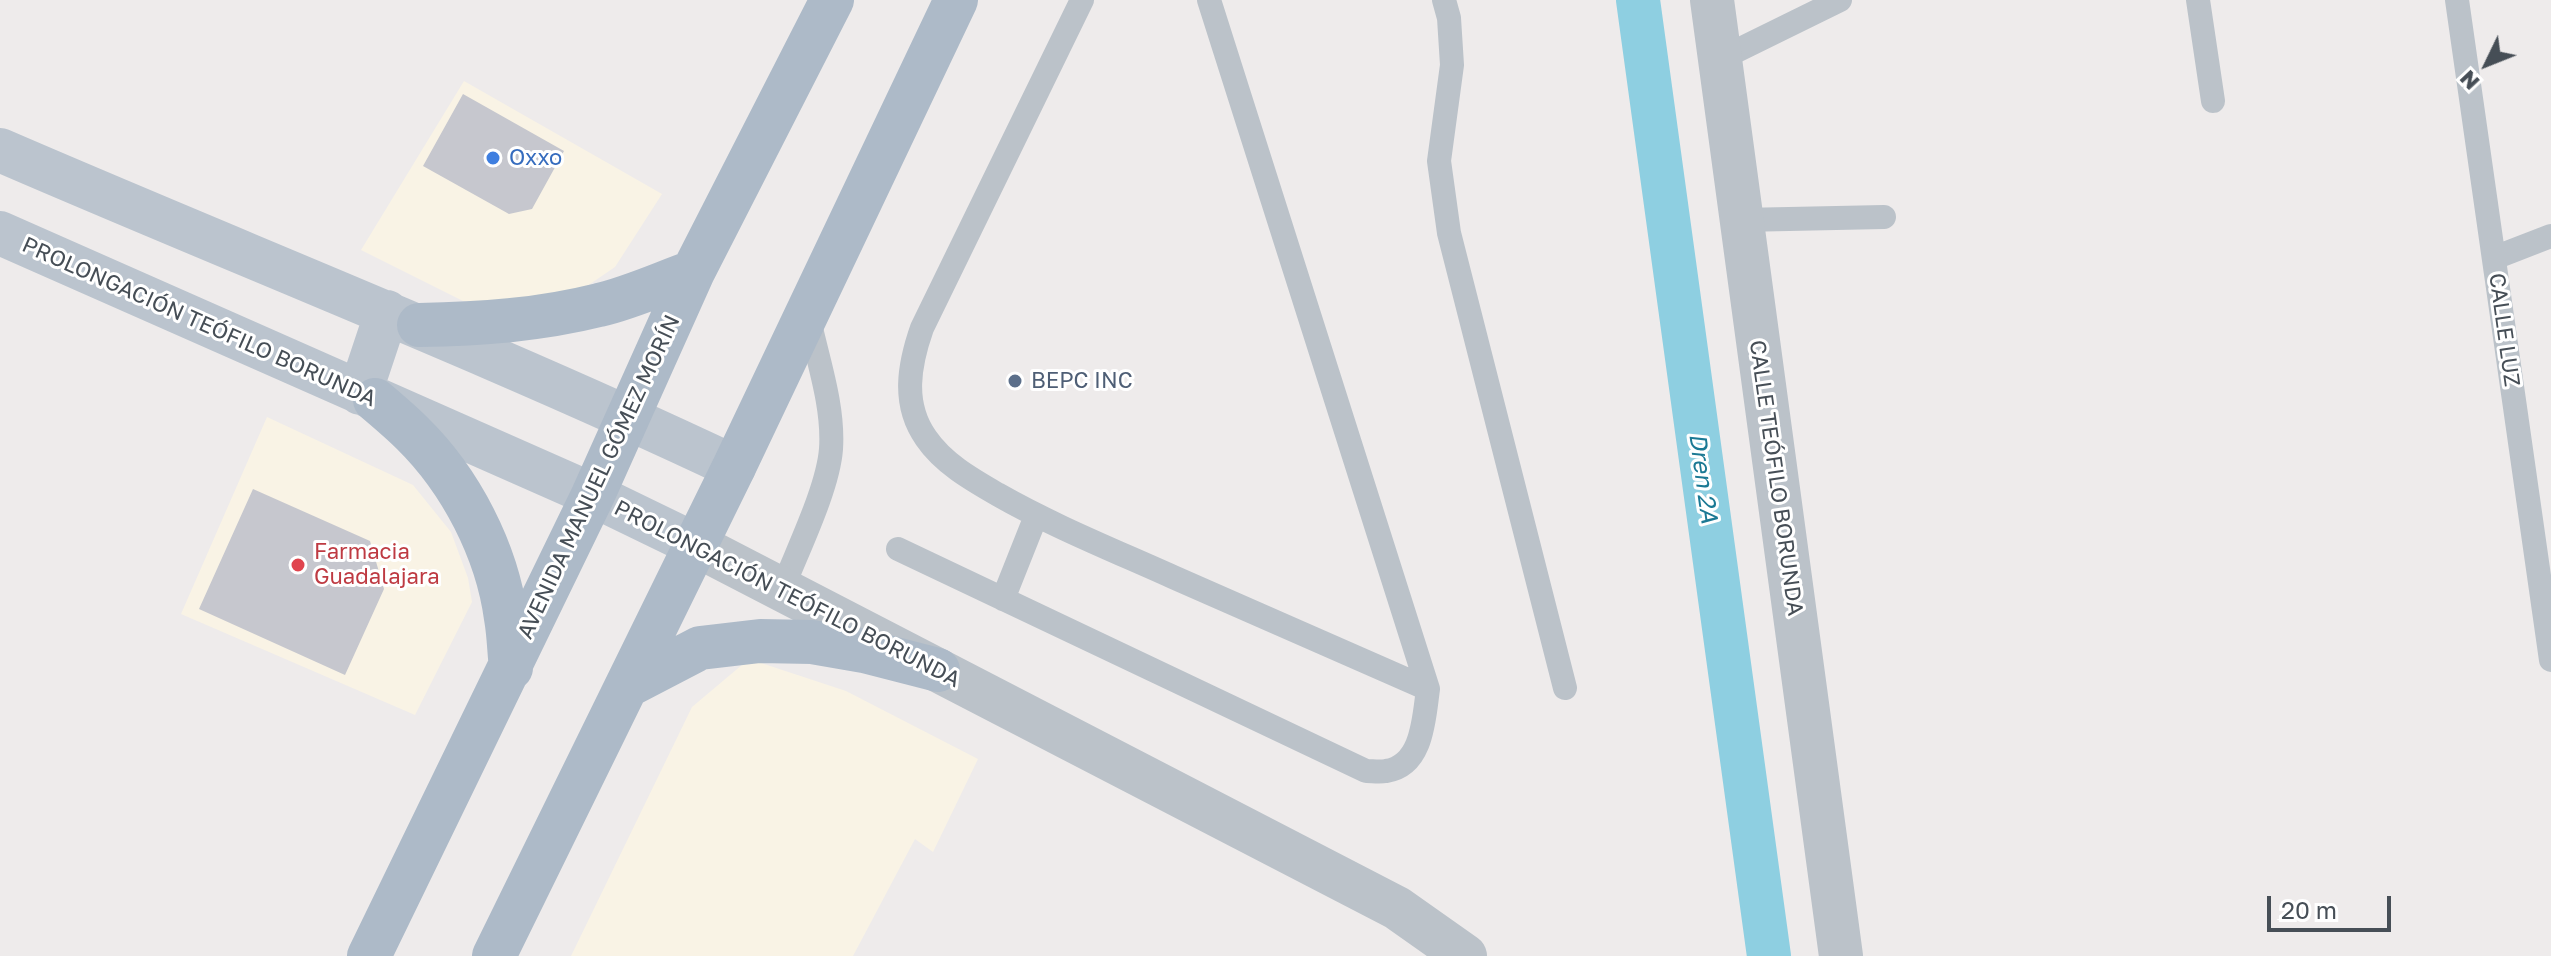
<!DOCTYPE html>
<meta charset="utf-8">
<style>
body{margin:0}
#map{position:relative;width:2551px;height:956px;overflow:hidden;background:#eeebeb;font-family:"Golos Text",sans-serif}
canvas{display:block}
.north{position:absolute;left:2447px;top:24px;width:80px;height:80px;-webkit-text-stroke:6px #fff;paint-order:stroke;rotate:227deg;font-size:22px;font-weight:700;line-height:32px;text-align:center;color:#464e56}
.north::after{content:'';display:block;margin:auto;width:28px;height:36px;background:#464e56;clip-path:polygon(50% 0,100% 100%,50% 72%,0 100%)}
.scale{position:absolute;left:2267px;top:896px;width:124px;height:36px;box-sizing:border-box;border:4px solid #464e56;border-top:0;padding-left:10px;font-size:24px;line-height:28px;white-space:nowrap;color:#464e56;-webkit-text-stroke:6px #fff;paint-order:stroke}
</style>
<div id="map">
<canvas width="2551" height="956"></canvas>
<div class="north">N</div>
<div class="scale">20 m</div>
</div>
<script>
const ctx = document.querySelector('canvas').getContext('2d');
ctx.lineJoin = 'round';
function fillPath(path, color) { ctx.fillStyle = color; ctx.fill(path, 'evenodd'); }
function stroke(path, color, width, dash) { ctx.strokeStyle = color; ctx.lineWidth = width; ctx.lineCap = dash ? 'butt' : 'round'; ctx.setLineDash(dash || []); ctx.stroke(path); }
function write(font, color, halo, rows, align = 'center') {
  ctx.font = font + ' "Golos Text",sans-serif'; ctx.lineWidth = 6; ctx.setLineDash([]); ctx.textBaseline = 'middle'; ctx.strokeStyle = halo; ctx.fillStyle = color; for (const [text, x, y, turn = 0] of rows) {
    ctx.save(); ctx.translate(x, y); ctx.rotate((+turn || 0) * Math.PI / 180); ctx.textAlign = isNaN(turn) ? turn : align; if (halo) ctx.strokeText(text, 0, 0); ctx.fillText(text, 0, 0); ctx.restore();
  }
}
fillPath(new Path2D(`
 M464 81 662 194 615 267 574 295 524 301H463L361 250Z
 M267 417 413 485 451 532 468 578 472 602 415 715 181 614Z
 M749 659 846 691 978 759 933 852 915 839 853 956H571L692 707Z`), '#f9f3e5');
stroke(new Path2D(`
 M1638 0 1769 956`), '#8ecfe1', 44);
fillPath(new Path2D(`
 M463 94 564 151 532 209 509 214 423 166Z
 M253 489 370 541 384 589 345 675 199 609Z`), '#c6c7ce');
stroke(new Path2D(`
 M1082 0 922 328C909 365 902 404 926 438 943 463 971 479 997 494 1053 526 1113 550 1173 577 1258 614 1343 652 1428 689
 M1444 0 1449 18 1452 65 1439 161 1449 233 1565 688
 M2198 0 2213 101
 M2457 0 2551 660
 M1720 59 1840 0
 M1741 220 1884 217
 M2494 258 2551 236
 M898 549 1366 771C1372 771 1380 772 1386 771 1423 766 1424 717 1428 689L1209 0
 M782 590C797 551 828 489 831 449 834 405 817 358 808 315
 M1003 599 1036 516`), '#bbc2c9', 24);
stroke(new Path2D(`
 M1712 0 1841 956
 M696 545 1397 908 1465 956`), '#bbc2c9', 44);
stroke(new Path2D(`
 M0 150C245 256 493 353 734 467
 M0 233 593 495 696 545
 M360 393 387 312`), '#bbc4ce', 44);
stroke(new Path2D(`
 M419 325C480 324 539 320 599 305 630 298 662 283 693 272
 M375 400C388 411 401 422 412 433 461 481 497 551 506 618 509 635 509 651 511 668
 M627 686 700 648 760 641 812 642 864 651 938 670
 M369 956 593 495 693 272 832 0
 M494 956 734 467 956 0`), '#adbac8', 44);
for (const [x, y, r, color] of [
 [493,158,8,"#3f7fe0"],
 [1015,381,8,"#5c6f8a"],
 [298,565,8,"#e0444e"]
]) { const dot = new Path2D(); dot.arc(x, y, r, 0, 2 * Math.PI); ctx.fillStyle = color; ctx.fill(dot); stroke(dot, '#fff', 3); }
write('22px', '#366cbe', '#fff', [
 ["Oxxo",509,158]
], 'left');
write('22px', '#464e56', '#fff', [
 ["PROLONGACIÓN TEÓFILO BORUNDA",199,322,24],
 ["CALLE LUZ",2504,330,82],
 ["AVENIDA MANUEL GÓMEZ MORÍN",599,477,-65],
 ["CALLE TEÓFILO BORUNDA",1776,478,82],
 ["PROLONGACIÓN TEÓFILO BORUNDA",787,594,27]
]);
write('22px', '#4e5e75', '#fff', [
 ["BEPC INC",1031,381]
], 'left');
write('22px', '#be3a42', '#fff', [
 ["Farmacia",314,552],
 ["Guadalajara",314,577]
], 'left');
write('italic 24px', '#1b7994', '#fff', [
 ["Dren 2A",1703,478,82]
]);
</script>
